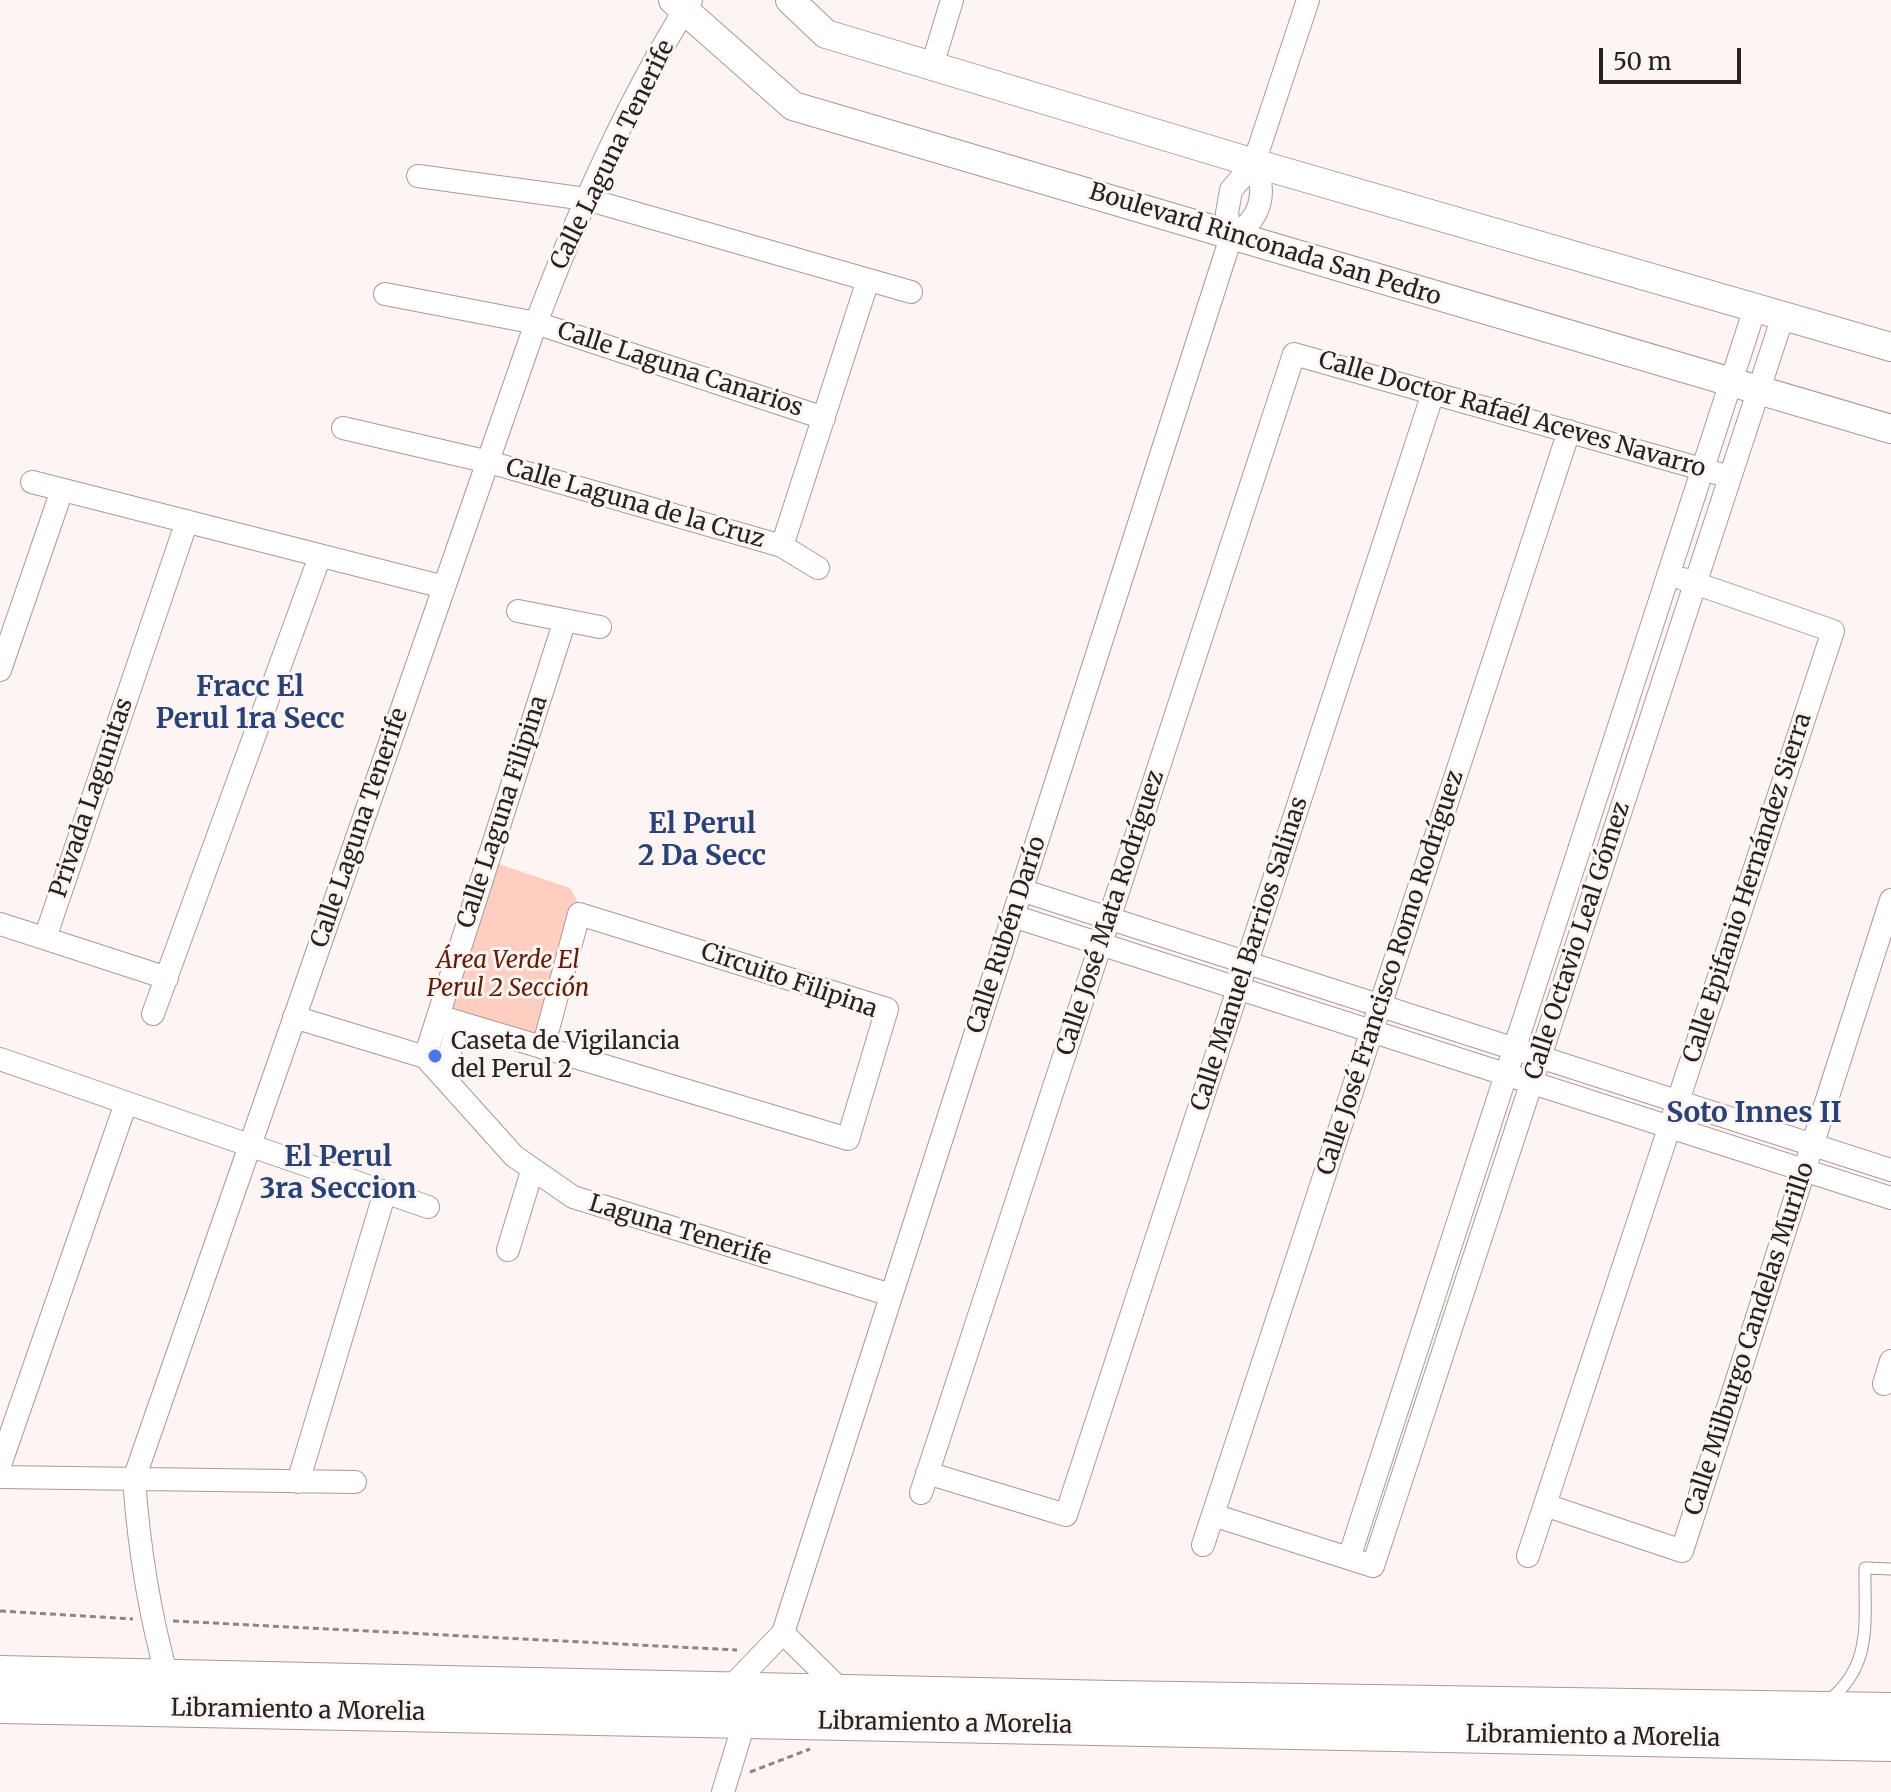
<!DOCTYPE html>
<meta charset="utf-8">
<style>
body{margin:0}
#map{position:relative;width:1891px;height:1792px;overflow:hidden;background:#fcf5f3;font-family:Merriweather,serif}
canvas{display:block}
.scale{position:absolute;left:1599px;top:48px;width:142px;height:36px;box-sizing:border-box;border:4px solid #282220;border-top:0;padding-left:10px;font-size:24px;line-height:28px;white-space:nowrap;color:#282220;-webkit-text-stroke:6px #fcf5f3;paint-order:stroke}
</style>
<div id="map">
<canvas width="1891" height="1792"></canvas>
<div class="scale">50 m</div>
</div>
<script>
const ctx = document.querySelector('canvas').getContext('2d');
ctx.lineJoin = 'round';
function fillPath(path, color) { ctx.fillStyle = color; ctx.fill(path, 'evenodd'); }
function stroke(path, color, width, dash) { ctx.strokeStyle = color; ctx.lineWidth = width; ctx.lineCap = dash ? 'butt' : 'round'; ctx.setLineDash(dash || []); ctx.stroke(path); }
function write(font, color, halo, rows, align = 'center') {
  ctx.font = font + ' Merriweather,serif'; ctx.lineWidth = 6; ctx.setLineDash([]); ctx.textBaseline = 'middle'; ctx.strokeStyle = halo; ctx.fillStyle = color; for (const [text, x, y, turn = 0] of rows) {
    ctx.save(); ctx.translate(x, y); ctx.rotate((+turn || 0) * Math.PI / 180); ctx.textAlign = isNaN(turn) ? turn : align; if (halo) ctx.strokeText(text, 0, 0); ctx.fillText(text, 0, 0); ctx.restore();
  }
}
fillPath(new Path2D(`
 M493 862 570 888 578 902 541 1036 445 1011Z`), '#fecec0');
const service = new Path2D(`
 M1828 1701C1874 1665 1864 1620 1865 1568L1891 1569`);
const minor = new Path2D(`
 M932 66 952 0
 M418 176 586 199 911 292
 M1231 237C1261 220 1268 193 1254 163
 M385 294 536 323 824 418
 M343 428 489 462 782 546 818 568
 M32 482 444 587
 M782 546 868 280
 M518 611 600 627
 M0 670 62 490
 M1021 890 1891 1170
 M1013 916 1891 1198
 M0 924 167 978
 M45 938 187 521
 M153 1014 320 556
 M438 1016 848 1139 887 1009 579 914 543 1048
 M294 1017 425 1057
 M425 1057 514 1156 573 1197 891 1295
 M425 1057 565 620
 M0 1059 428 1207
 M443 1076 459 1022
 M508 1250 532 1171
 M1884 1384 1891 1361
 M0 1465 126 1103
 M927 1473 1066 1515 1433 393
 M0 1477 355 1482
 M298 1482 385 1192
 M921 1493 1294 354 1730 477
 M1545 1505 1682 1551 1891 900
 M1213 1515 1373 1566 1783 316
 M1203 1545 1569 431
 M1528 1556 1833 631 1683 579
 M1349 1558 1755 308
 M783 1633 844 1693
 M168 1680C149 1613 139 1549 134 1479L536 323C578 212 627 101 691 0
 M727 1691 783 1633 1231 237 1227 213 1231 190 1254 163 1308 0
 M723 1792 745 1720`);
const tertiary = new Path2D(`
 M673 0 793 106 1891 429
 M790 0 826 34 1254 163 1891 347`);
const trunk = new Path2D(`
 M0 1674 1112 1699 1891 1711
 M0 1705 1891 1743`);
stroke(service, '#ab9a95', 13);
stroke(minor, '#ab9a95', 24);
stroke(tertiary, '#ab9a95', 30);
stroke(trunk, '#ab9a95', 38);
stroke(new Path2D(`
 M0 1611 133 1619
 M173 1621 737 1650
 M750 1772 810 1749`), '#8c8583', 3, [6, 4]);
stroke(service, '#fff', 11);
stroke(minor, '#fff', 22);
stroke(tertiary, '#fff', 28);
stroke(trunk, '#fff', 36);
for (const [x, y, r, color] of [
 [435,1056,8,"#4a78ea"]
]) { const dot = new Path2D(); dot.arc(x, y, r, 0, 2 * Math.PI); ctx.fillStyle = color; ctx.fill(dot); stroke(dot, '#fcf5f3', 3); }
write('24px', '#282220', '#fcf5f3', [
 ["Calle Laguna Tenerife",613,155,-64],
 ["Boulevard Rinconada San Pedro",1265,245,17],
 ["Calle Laguna Canarios",680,370,18],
 ["Calle Doctor Rafaél Aceves Navarro",1512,415,16],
 ["Calle Laguna de la Cruz",635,504,16],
 ["Privada Lagunitas",92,798,-71],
 ["Calle Laguna Filipina",503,812,-72],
 ["Calle Laguna Tenerife",360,828,-71],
 ["Calle Epifanio Hernández Sierra",1748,888,-72],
 ["Calle José Mata Rodríguez",1111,913,-72],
 ["Calle Rubén Darío",1007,935,-72],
 ["Calle Octavio Leal Gómez",1578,941,-72],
 ["Calle Manuel Barrios Salinas",1250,954,-72],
 ["Calle José Francisco Romo Rodríguez",1391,973,-72],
 ["Circuito Filipina",789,981,19],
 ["Laguna Tenerife",680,1231,17],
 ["Calle Milburgo Candelas Murillo",1750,1339,-72],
 ["Libramiento a Morelia",298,1711,1],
 ["Libramiento a Morelia",945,1724,1],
 ["Libramiento a Morelia",1593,1737,1]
]);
write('italic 24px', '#631b05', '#fcf5f3', [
 ["Área Verde El",508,961],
 ["Perul 2 Sección",508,989]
]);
write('24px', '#282220', '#fcf5f3', [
 ["Caseta de Vigilancia",451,1042],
 ["del Perul 2",451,1070]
], 'left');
write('bold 28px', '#294179', '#fcf5f3', [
 ["Fracc El",250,688],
 ["Perul 1ra Secc",250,720],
 ["El Perul",702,825],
 ["2 Da Secc",702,857],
 ["Soto Innes II",1754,1114],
 ["El Perul",338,1158],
 ["3ra Seccion",338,1190]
]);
</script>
